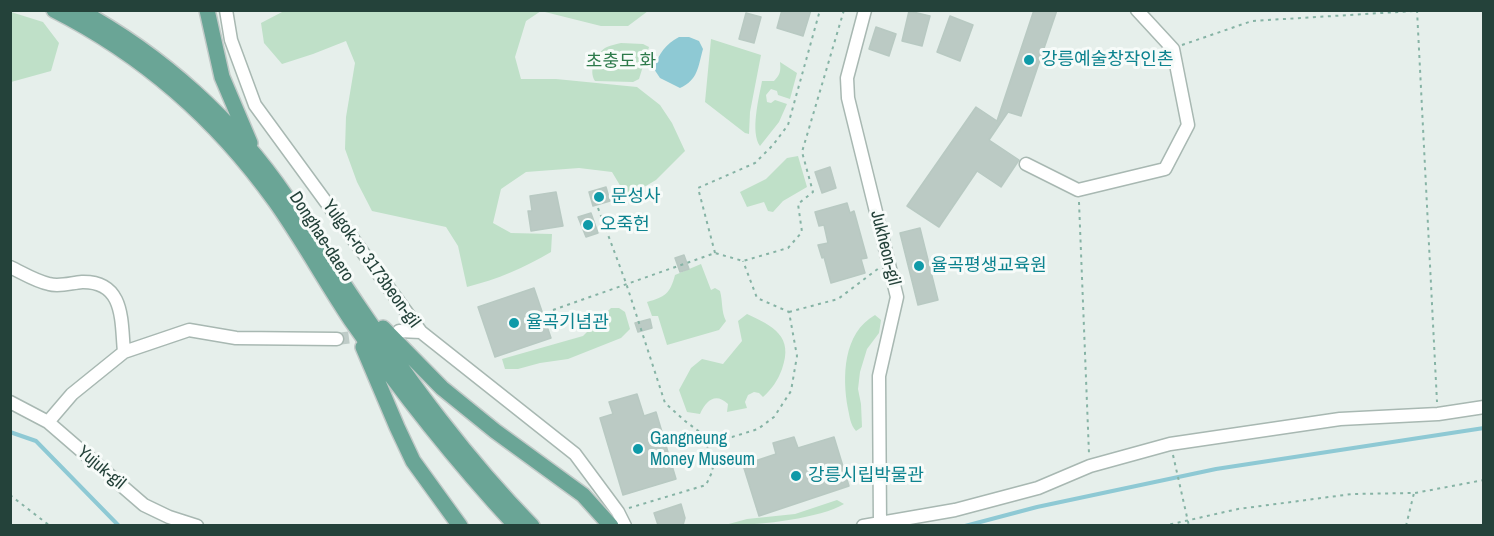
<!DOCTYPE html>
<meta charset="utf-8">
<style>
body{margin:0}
#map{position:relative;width:1494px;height:536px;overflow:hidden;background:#e6efeb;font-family:"Archivo Narrow",sans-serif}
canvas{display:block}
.frame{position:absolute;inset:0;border:12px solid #24423a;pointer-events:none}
</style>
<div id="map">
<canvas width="1494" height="536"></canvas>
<div class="frame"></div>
</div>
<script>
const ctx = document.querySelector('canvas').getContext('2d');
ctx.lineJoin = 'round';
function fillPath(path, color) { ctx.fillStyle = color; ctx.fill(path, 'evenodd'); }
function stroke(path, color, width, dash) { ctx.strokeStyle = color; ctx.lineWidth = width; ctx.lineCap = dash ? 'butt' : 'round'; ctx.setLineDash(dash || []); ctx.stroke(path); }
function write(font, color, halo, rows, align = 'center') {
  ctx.font = font + ' "Archivo Narrow","Noto Sans KR",sans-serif'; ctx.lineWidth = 6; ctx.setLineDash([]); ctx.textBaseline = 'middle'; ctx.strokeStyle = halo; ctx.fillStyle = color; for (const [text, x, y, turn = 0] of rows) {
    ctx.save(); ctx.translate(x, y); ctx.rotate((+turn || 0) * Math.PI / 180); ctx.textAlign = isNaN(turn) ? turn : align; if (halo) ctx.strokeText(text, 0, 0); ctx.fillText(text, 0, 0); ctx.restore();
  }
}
fillPath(new Path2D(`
 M284 11H648L628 26H601L541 11 526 21 519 44 515 57 521 79H556L637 87 660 105 672 123 685 151 656 180 627 197 612 172 579 168 526 172 501 189 493 223 511 233 552 234 551 252C524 268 498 279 467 287L458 246 446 227 372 211 357 182 345 149 346 117 355 63 346 41 313 54 282 64 264 43 261 23Z
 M11 12 43 22 59 43 51 71 11 82Z
 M711 39 761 55 750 112 749 134 745 133 705 102Z
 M621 43 643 44 649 47 639 79 633 82 595 81C588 71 596 52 607 47 611 45 617 44 621 43Z
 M780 62 797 73 790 99 778 95 777 91 771 89 766 95 767 102 771 103 775 100 787 104 779 122 760 146C750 132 759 98 762 81H774C780 75 781 71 780 62Z
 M798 156 807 187 783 201 773 212 768 211 764 202 747 207 740 192 766 179 787 158Z
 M701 264 711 290 715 288 720 291C723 302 721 311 726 321L719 330 667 345 658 316H652L647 302C665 297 670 294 675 275Z
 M611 308H619L625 312 630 329 621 338 568 359 540 363 518 369H505L502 359 583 336Z
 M747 314C773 326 794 336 782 369 778 380 772 389 763 397L759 393 754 392 748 395 745 402 747 408 727 412 728 404C716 392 706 400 700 414L687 412 679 390 691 368 702 359 723 364 742 341 738 321Z
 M875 315 881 320 879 333 867 349 860 372 858 389 861 404 862 427 856 431C850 424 850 418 848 409 842 377 843 333 875 315Z
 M837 500 844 504C819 519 754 526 725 525L747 519 795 514Z`), '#bfe0c8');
fillPath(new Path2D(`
 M679 37H689L699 41 703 49C698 67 698 80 680 88L660 78 654 69C658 54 666 44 679 37Z`), '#8ec9d4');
stroke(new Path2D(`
 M10 432 36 441 119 526
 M965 526 1037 507 1216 469 1484 428`), '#8ec9d4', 4);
const building = new Path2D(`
 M782 10H811L803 36 777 28Z
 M1034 10H1057L1021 116 1008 112 989 140 1019 160 1001 187 977 171 939 227 907 206 976 107 997 121Z
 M909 11 930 16 922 46 902 41Z
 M746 13 761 17 754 43 739 39Z
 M950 16 973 25 960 61 937 52Z
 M876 27 896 34 889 56 869 49Z
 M830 167 836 188 822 193 815 172Z
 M606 187 610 201 593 206 589 192Z
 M556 192 563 226 531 231 528 211H532L530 196Z
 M847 203 850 213 854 211 867 258 861 259 865 273 831 283 824 257 822 258 818 245 828 243 824 225 819 226 815 212Z
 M591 213 598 233 586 237 578 217Z
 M920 228 938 300 918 305 900 233Z
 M684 255 689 269 680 272 675 258Z
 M534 288 551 338 495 357 478 307Z
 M650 319 652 328 638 332 635 323Z
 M637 394 644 416 656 412 676 479 623 495 600 418 613 414 609 402Z
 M794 437 798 448 834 437 849 486 759 516 743 465 776 454 773 443Z
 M681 504 685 518 683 525H658L654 513Z`);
fillPath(building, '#bbcac4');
stroke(building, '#b8c9c2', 1.5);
stroke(new Path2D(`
 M337 339 369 335`), '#bfccc8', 12, [12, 6]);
const minor = new Path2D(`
 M226 10 231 40 255 105 421 332 575 454 618 512 625 526
 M865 10 847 78 848 98 897 297 879 376 880 526
 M1026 164 1078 190 1165 169 1188 125 1173 49 1137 10
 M10 267C23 273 35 281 49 284 59 287 71 283 82 282 125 281 121 321 124 352
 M399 331 421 332
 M10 402 48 422 144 505 169 517 197 526
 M48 422 72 394 124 352 189 330 236 338 337 339
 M863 526 955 510 1038 488 1090 466 1170 444 1340 419 1438 414 1484 407`);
const major = new Path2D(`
 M54 10C143 55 217 120 275 201 302 239 325 281 351 320 401 392 456 461 516 526
 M79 10C162 55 234 120 287 198 311 233 333 269 357 304 410 382 466 459 532 526
 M207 10 222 77 250 143
 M383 328 442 388 495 431 583 495 611 526
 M363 347 397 427 413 461 460 526`);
stroke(minor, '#a8b8b2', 15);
stroke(major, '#c2cac8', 18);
stroke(new Path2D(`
 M1417 10 1437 402
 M1182 45 1252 21 1430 10
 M1079 202 1089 454
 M598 208 626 283 665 403 685 421 705 436 732 437 758 429 774 417 791 391 797 356 789 312 757 298 743 261
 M715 253 698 188 755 163 773 145 788 125 820 10
 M553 310 715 253 743 261 788 248 802 232 798 204 813 192 802 152 844 10
 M789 312 838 299 879 268
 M1173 455 1189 526
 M10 495 50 526
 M629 508 706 485 713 470 705 436
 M1163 526 1238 509 1352 494 1415 493 1484 480
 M1406 526 1414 493`), '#86b3a5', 2, [3, 4.5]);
stroke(minor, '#fff', 12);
stroke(major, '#6aa596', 15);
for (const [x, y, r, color] of [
 [1029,60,6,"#0f9aa8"],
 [599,197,6,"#0f9aa8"],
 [588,225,6,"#0f9aa8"],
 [919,266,6,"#0f9aa8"],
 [514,323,6,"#0f9aa8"],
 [638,449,6,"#0f9aa8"],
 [796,476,6,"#0f9aa8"]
]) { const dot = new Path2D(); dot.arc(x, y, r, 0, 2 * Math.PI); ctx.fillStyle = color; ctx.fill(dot); stroke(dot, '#f7fbf9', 2); }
write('18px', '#0d838f', '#f7fbf9', [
 ["강릉예술창작인촌",1041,60],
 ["문성사",611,197],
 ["오죽헌",600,225],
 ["율곡평생교육원",931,266],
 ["율곡기념관",526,323],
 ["Gangneung",650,439],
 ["Money Museum",650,460],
 ["강릉시립박물관",808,476]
], 'left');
write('18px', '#2d7a4b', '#f7fbf9', [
 ["초충도 화",621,62]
]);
write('18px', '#24423a', '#f7fbf9', [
 ["Donghae-daero",321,237,57],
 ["Jukheon-gil",885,248,76],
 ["Yulgok-ro 3173beon-gil",371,264,54],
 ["Yujuk-gil",101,468,40]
]);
</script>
